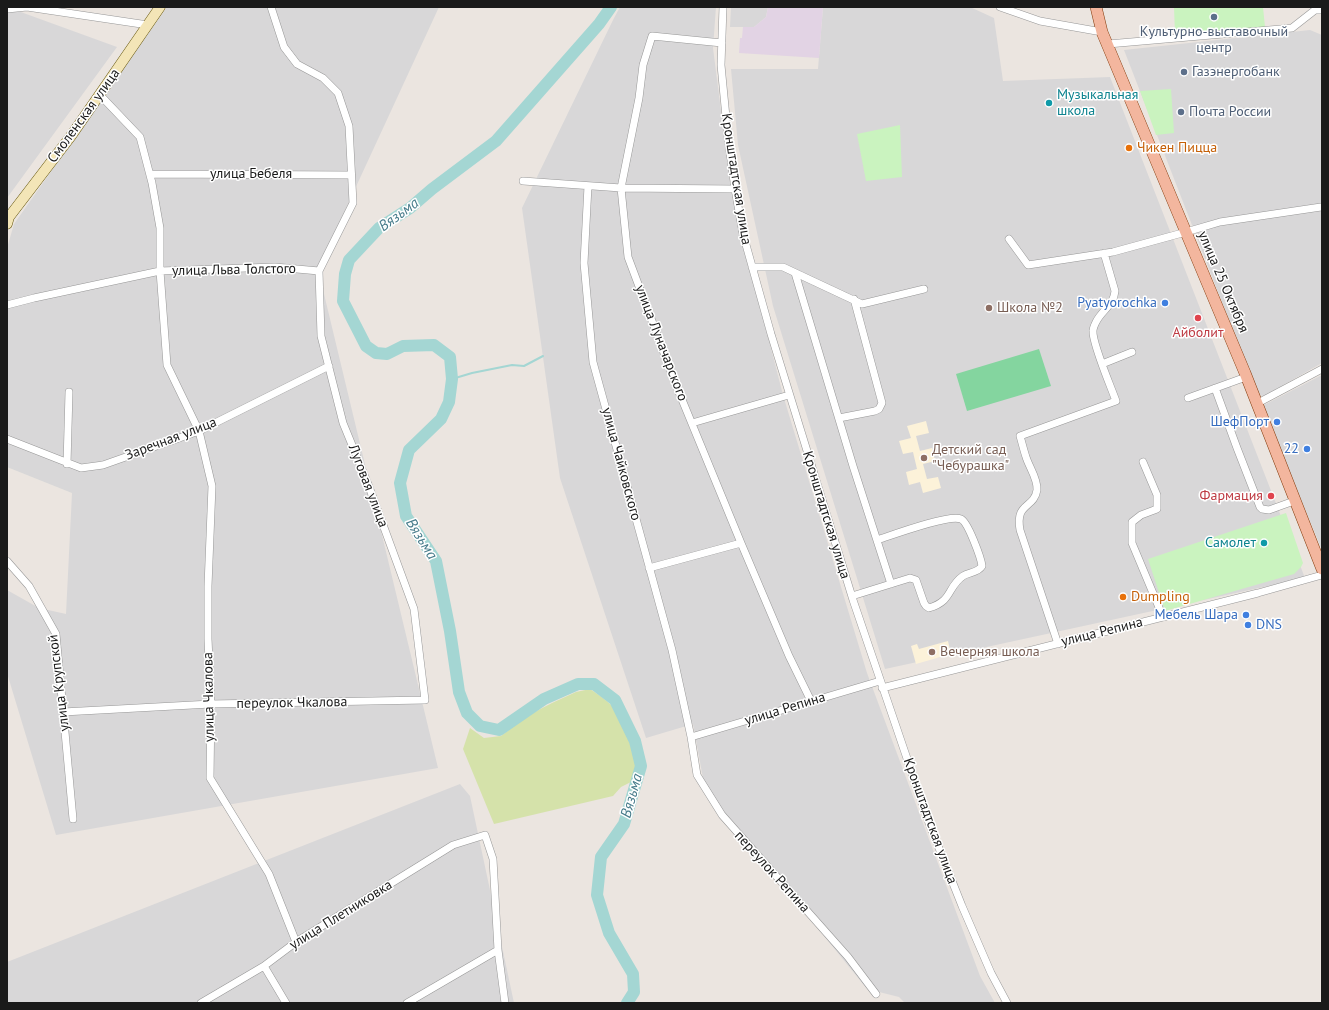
<!DOCTYPE html>
<meta charset="utf-8">
<style>
body{margin:0}
#map{position:relative;width:1329px;height:1010px;overflow:hidden;background:#ebe5e0;font-family:"PT Sans",sans-serif}
canvas{display:block}
.frame{position:absolute;inset:0;border:8px solid #1a1a1a;pointer-events:none}
</style>
<div id="map">
<canvas width="1329" height="1010"></canvas>
<div class="frame"></div>
</div>
<script>
const ctx = document.querySelector('canvas').getContext('2d');
ctx.lineJoin = 'round';
function fillPath(path, color) { ctx.fillStyle = color; ctx.fill(path, 'evenodd'); }
function stroke(path, color, width, dash) { ctx.strokeStyle = color; ctx.lineWidth = width; ctx.lineCap = dash ? 'butt' : 'round'; ctx.setLineDash(dash || []); ctx.stroke(path); }
function write(font, color, halo, rows, align = 'center') {
  ctx.font = font + ' "PT Sans",sans-serif'; ctx.lineWidth = 3; ctx.setLineDash([]); ctx.textBaseline = 'middle'; ctx.strokeStyle = halo; ctx.fillStyle = color; for (const [text, x, y, turn = 0] of rows) {
    ctx.save(); ctx.translate(x, y); ctx.rotate((+turn || 0) * Math.PI / 180); ctx.textAlign = isNaN(turn) ? turn : align; if (halo) ctx.strokeText(text, 0, 0); ctx.fillText(text, 0, 0); ctx.restore();
  }
}
fillPath(new Path2D(`
 M7 7 117 47 7 198Z
 M167 7H439L318 269 438 768 56 835 7 673V590L39 608 66 614 72 493 7 467V248L14 224Z
 M620 7H716L713 48 732 197 783 395 867 673 980 976 995 1003H905L899 997 867 989 705 789 693 724 646 738 560 478 522 208 613 20Z
 M731 7H768L766 17 754 27H730Z
 M823 7H970L994 18 1003 81 1110 77 1305 578 885 669 773 306 738 145 731 69H818Z
 M1310 30 1322 35V363L1264 396 1258 395 1124 50Z
 M1322 375V550L1262 406Z
 M460 784 470 796 514 1003H7V962Z`), '#d8d7d8');
fillPath(new Path2D(`
 M768 7H823L819 58 739 53 740 38H742L743 27H754L766 17Z`), '#e2d3e4');
fillPath(new Path2D(`
 M926 421 929 433 916 436 920 451 932 448 935 461 923 464 927 479 938 477 941 488 923 493 920 482 909 485 906 472 917 469 913 452 903 454 899 441 911 438 907 426Z
 M948 641 951 654 916 664 911 646 917 644 919 649Z`), '#fcf2d9');
fillPath(new Path2D(`
 M590 689C599 695 610 702 616 711 628 725 637 751 637 769 636 773 634 777 633 781L621 787 613 796 494 824 463 749 470 728 484 738 501 736 525 717 552 703 576 692Z`), '#d5e2aa');
fillPath(new Path2D(`
 M1174 7H1263L1265 27 1175 34Z
 M1171 89 1174 133 1156 135 1140 91Z
 M900 125 902 177 866 181 857 134Z
 M1286 513 1303 563 1301 567 1294 574 1165 611 1148 559Z`), '#caf3bf');
fillPath(new Path2D(`
 M1039 349 1051 386 967 411 956 374Z`), '#84d59f');
stroke(new Path2D(`
 M452 379 472 373 512 365 524 366 543 356`), '#a4d6d3', 2);
stroke(new Path2D(`
 M611 7 599 24 496 141 432 189 410 208 379 228 349 260 345 274 343 301 366 346 376 353 387 354 403 346 434 345 450 357 452 379 449 402 441 419 409 450 400 483 406 516 436 561 450 631 459 692 467 713 480 726 499 730 544 699 578 684H594L615 700 635 741 641 766 624 824 601 857 597 895 609 933 633 974 634 992 627 1003`), '#a4d6d3', 12);
const street = new Path2D(`
 M723 7 721 65 728 138 735 189 743 234 771 334 853 600 929 823 962 906 991 973 1007 1003
 M1000 7 1040 21 1102 32
 M7 9 27 7 148 25
 M722 43 652 36 643 65 639 98 621 188 628 257 676 385 741 543 789 656 811 701
 M1108 44 1292 28 1315 10H1322
 M100 95 140 137 152 183 160 228V271L167 365 199 431 212 486 208 586V639L211 704 210 778 269 874 296 942
 M150 174 351 175
 M523 181 621 188 735 189
 M588 186 584 263 593 362 672 650 691 737 697 775 722 815 848 957 876 994
 M1009 239 1028 265 1113 252 1186 232 1220 222 1321 207
 M752 267H783L862 304 924 289
 M795 273 853 466 891 584
 M7 305 34 298 160 271 275 267 319 271 353 203 349 126 338 93 323 78 297 64 284 47 271 7
 M1102 364 1132 352
 M1215 388 1237 448 1260 507 1262 509 1269 510 1294 501
 M1188 398 1246 377
 M1256 404 1322 369
 M839 418 875 411 879 409 882 403 854 299
 M692 423 789 395
 M7 439 81 468 103 465 199 431 329 366
 M1143 462 1157 495V509L1141 515 1132 522V543L1163 617
 M67 464 69 392
 M7 561 29 586 56 634 73 819
 M649 568 741 543
 M852 596 910 578 916 580 924 603 926 606 929 608C953 601 947 587 963 576 969 572 978 573 982 566 981 558 968 522 961 519 949 514 892 535 877 540
 M1058 644 1020 530C1015 502 1034 509 1037 490 1038 479 1029 467 1026 457 1024 451 1022 443 1020 436L1116 401C1111 387 1092 343 1093 331 1093 328 1095 324 1096 322 1102 310 1114 305 1115 291L1104 253
 M882 688 1258 593 1322 575
 M63 712 211 704 425 700 414 609 368 484 343 423 321 336 319 271
 M691 737 880 681
 M264 966 286 1003
 M201 1003 264 966 296 942 453 845 485 835 493 859 498 950 505 1003
 M407 1003 498 950`);
const secondary = new Path2D(`
 M7 224 9 217 71 136 160 7`);
const primary = new Path2D(`
 M1096 7 1102 32 1245 373 1322 569`);
stroke(street, '#979797', 8);
stroke(secondary, '#65560d', 11);
stroke(primary, '#843b0c', 12);
stroke(street, '#fff', 7);
stroke(secondary, '#f3e5b7', 10);
stroke(primary, '#f3b69e', 11);
for (const [x, y, r, color] of [
 [1214,17,4,"#5c6f8a"],
 [1184,72,4,"#5c6f8a"],
 [1049,103,4,"#0f9aa8"],
 [1181,112,4,"#5c6f8a"],
 [1129,148,4,"#e8710a"],
 [1165,303,4,"#3f7fe0"],
 [989,308,4,"#8d6e63"],
 [1198,318,4,"#e0444e"],
 [1277,422,4,"#3f7fe0"],
 [1307,449,4,"#3f7fe0"],
 [924,458,4,"#8d6e63"],
 [1271,496,4,"#e0444e"],
 [1264,543,4,"#0f9aa8"],
 [1123,597,4,"#e8710a"],
 [1246,615,4,"#3f7fe0"],
 [1248,625,4,"#3f7fe0"],
 [932,652,4,"#8d6e63"]
]) { const dot = new Path2D(); dot.arc(x, y, r, 0, 2 * Math.PI); ctx.fillStyle = color; ctx.fill(dot); stroke(dot, '#fff', 1.5); }
write('14px', '#4e5e75', '#fff', [
 ["Культурно-выставочный",1214,32,"center"],
 ["центр",1214,48,"center"],
 ["Газэнергобанк",1192,72],
 ["Почта России",1189,112]
], 'left');
write('14px', '#0d838f', '#fff', [
 ["Музыкальная",1057,95],
 ["школа",1057,111],
 ["Самолет",1256,543,"right"]
], 'left');
write('14px', '#1a1a1a', '#fff', [
 ["Смоленская улица",84,116,-54],
 ["улица Бебеля",251,174],
 ["Кронштадтская улица",736,179,81],
 ["улица Льва Толстого",234,270,-1],
 ["улица 25 Октября",1223,282,67],
 ["улица Луначарского",661,343,69],
 ["Заречная улица",171,439,-21],
 ["улица Чайковского",621,464,75],
 ["Луговая улица",368,486,69],
 ["Кронштадтская улица",826,515,73],
 ["улица Репина",1102,632,-14],
 ["улица Крупской",59,683,-97],
 ["улица Чкалова",209,697,-91],
 ["переулок Чкалова",292,703,-1],
 ["улица Репина",785,709,-17],
 ["Кронштадтская улица",930,821,70],
 ["переулок Репина",772,872,48],
 ["улица Плетниковка",341,915,-32]
]);
write('14px', '#c56008', '#fff', [
 ["Чикен Пицца",1137,148],
 ["Dumpling",1131,597]
], 'left');
write('14px', '#366cbe', '#fff', [
 ["Pyatyorochka",1157,303],
 ["ШефПорт",1269,422],
 ["22",1299,449],
 ["Мебель Шара",1238,615],
 ["DNS",1256,625,"left"]
], 'right');
write('14px', '#785e54', '#fff', [
 ["Школа №2",997,308],
 ["Детский сад",932,450],
 ["\"Чебурашка\"",932,466],
 ["Вечерняя школа",940,652]
], 'left');
write('14px', '#be3a42', '#fff', [
 ["Айболит",1198,333],
 ["Фармация",1263,496,"right"]
]);
write('italic 15px', '#477c8b', '#fff', [
 ["Вязьма",399,215,-36],
 ["Вязьма",421,539,58],
 ["Вязьма",632,796,-74]
]);
</script>
